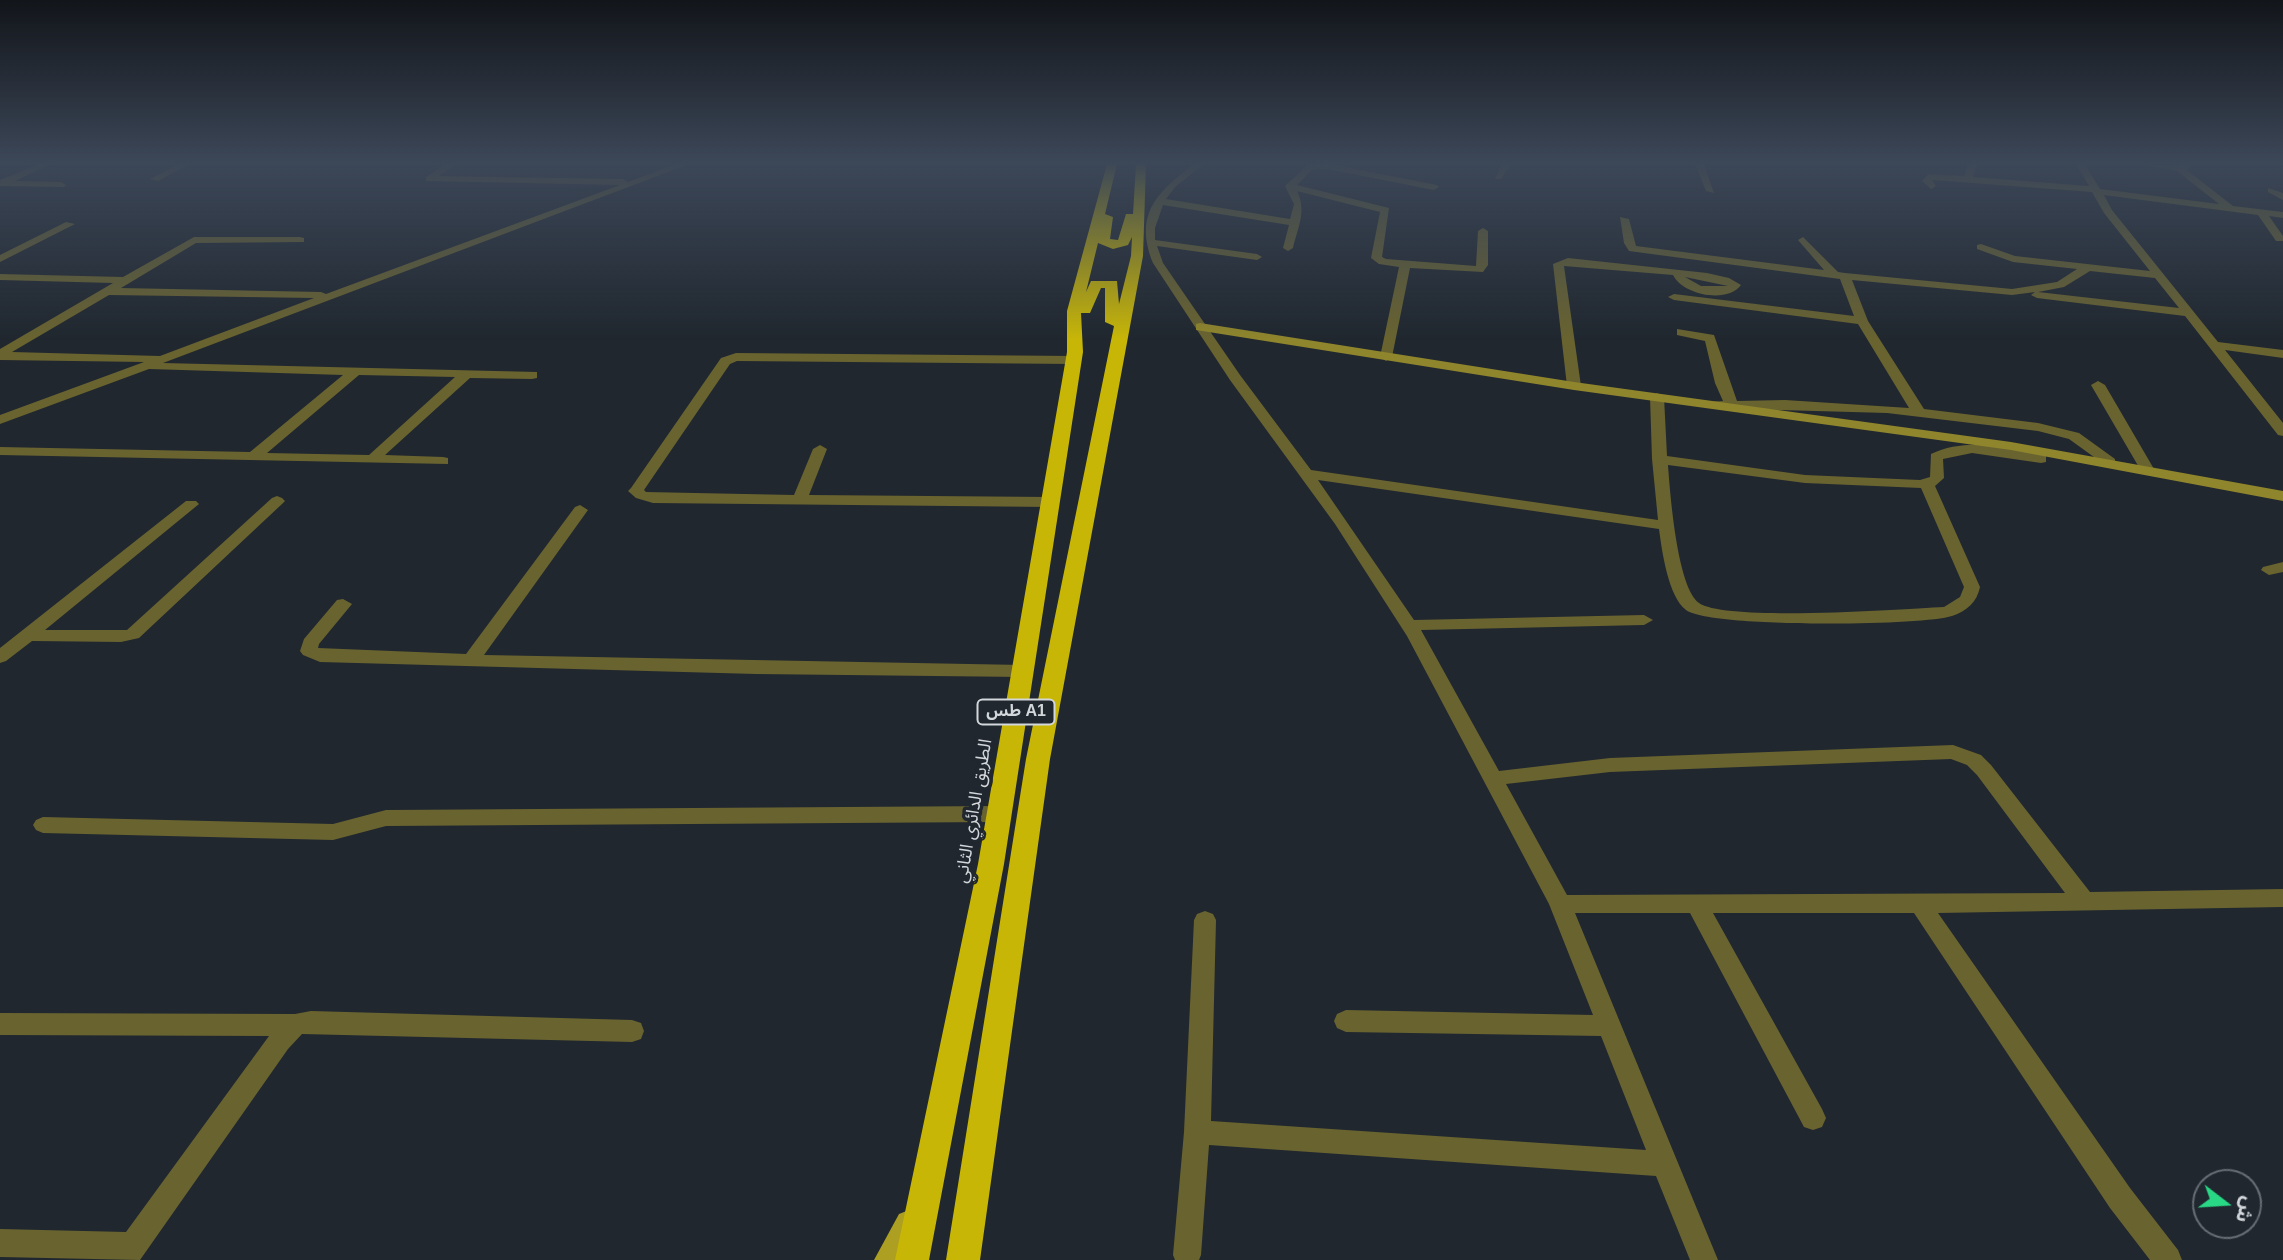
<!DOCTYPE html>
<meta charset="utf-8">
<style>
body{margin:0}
#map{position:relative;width:2283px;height:1260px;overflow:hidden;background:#20272f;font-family:Arial,"Noto Sans Arabic",sans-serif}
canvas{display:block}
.north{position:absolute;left:2192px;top:1169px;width:70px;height:70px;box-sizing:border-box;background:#20272f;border:2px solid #676d74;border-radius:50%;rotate:107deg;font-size:19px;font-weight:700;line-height:28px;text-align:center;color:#d2d7dc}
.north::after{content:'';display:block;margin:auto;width:24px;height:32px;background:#28d885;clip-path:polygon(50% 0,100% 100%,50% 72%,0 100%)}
</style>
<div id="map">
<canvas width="2283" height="1260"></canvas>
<div class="north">ش</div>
</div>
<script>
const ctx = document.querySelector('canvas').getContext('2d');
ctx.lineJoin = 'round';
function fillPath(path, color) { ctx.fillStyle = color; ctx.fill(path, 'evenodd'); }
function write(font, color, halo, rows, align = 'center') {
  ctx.font = font + ' Arial,"Noto Sans Arabic",sans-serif'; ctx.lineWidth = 7; ctx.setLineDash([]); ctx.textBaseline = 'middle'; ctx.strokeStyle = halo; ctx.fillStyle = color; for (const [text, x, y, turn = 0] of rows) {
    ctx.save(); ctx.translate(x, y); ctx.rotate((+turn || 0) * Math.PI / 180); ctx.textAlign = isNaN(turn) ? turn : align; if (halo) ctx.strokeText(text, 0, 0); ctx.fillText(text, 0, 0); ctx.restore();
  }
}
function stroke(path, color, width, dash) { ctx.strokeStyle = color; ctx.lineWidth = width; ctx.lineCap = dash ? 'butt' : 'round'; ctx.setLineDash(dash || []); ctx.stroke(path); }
fillPath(new Path2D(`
 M39 164H51L15 181 61 182 66 185 64 187 0 186V180Z
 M178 164H190L158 181 150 179Z
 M445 164H456L439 176 623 179 628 182 676 164H689L163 363 537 372V378L532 379 470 378 385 455 443 457 448 458V464L0 455V447L250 452 343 375 149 369 0 424V415L144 362 0 360V349L113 283 0 280V274L123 277 194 237H300L304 238V242L196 243 121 288 321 292 326 294 620 185 426 181V177ZM109 295 314 298 160 356 12 352ZM359 375 455 377 369 455 267 453Z
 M1194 164H1204L1175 187 1166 199 1290 219 1294 204 1285 186 1309 164H1330L1437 185 1439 187 1434 190 1327 169 1312 170 1297 185 1389 208 1382 257 1386 259 1476 266 1478 231 1483 228 1488 231V265L1483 272 1410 268 1392 357 1386 361 1380 357 1399 267 1379 264 1371 258 1380 212 1297 191C1307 211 1298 227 1293 248L1288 251 1283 248 1289 225 1163 205 1155 228V240L1257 254 1262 257 1257 260 1157 246 1163 263 1240 375 1311 470 1658 520 1652 459 1650 397 1657 393 1664 397 1667 456 1805 475 1920 480 1930 477 1931 454C1966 437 2010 447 2046 456V462L2041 463 1972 453 1943 459 1944 478 1935 486 1980 587C1977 602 1967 611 1952 616 1921 626 1709 628 1686 610 1668 596 1662 551 1659 529L1318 480 1414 620 1644 615 1653 620 1644 625 1421 630 1499 771 1610 758 1953 745 1981 755 1991 765 2090 892 2283 889V907L1938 913 2130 1188 2178 1250 2182 1260H2150L2110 1208 1914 913H1713L1822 1109 1826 1118 1822 1127 1813 1130 1804 1127 1690 913H1575L1718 1260H1690L1656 1176 1209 1145 1201 1255 1199 1260H1175L1173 1255 1184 1132 1194 920 1197 914 1205 911 1213 914 1216 920 1211 1121 1646 1150 1601 1036 1346 1032 1337 1028 1334 1021 1337 1014 1346 1010 1593 1015 1549 904 1407 636 1335 524 1230 380 1153 263C1134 214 1156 193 1194 164ZM1668 465 1805 483 1921 488 1964 587 1960 597 1944 607C1904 609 1726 622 1699 603 1677 587 1670 492 1668 465ZM1951 759 1967 765 1977 775 2065 893 1567 895 1506 784 1610 772Z
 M1502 164H1511L1501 179H1495Z
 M1695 164H1704L1714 193 1706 191Z
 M1968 164H1977L1973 177 2089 186 2076 164H2085L2100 189 2219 204 2177 171 2140 164 2170 166 2191 164 2187 170 2233 206 2283 212V218L2269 216 2283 236V241H2276L2258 215 2104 195 2112 210 2218 342 2283 350V358L2225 350 2283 423V436L2278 435 2185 316 2037 298 2031 295 2035 292 2012 295 1852 280 1868 321 1924 409 2038 423 2079 433 2115 459V465H2105L2069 439 2038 431 1887 413 1708 408V402L1723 401 1715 383 1705 341 1677 335V329L1714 335 1737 401 1785 400 1909 408 1858 324 1674 300 1668 297 1674 294 1854 316 1840 279 1629 251 1624 243 1620 217 1629 219 1636 246 1824 270 1798 240 1803 237 1838 272 1845 273 2012 289 2057 282 2077 269 2013 262 1977 249V245L1981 244 2015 256 2150 271 2104 213 2092 192 1932 180 1936 186 1931 189 1922 181 1928 174 1964 176ZM2090 271 2155 278 2179 308 2038 292 2064 287Z
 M2268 188 2283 193V200L2268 192Z
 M66 222 75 224 0 262V255Z
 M1568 258 1707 273 1729 278 1741 285C1727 304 1683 295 1673 275L1564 266 1581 386 1574 390 1567 386 1553 264ZM1685 277 1728 286H1701Z
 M736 353 1073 356 1079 360 1073 364 737 361 730 364 644 490 646 492 794 495 813 449 820 445 827 449 809 495 1050 497 1058 502 1050 507 653 503 636 498 628 491 631 488 721 358Z
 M2098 381 2105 385 2154 469 2152 472H2142L2140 469 2091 385Z
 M277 496 282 498 285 501 282 504 139 638 121 642 32 641 6 661 0 663V648L186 501H196L199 504 45 630H127L272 498Z
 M580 505 588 510 484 655 1023 665 1032 671 1023 677 756 674 320 662 303 655 300 651 304 639 337 600 343 599 352 604 319 644 318 648 466 654 575 507Z
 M2283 562V572L2269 575 2261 570 2263 567Z
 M997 806 1004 809 1007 814 1004 819 997 822 386 826 333 840 43 833 36 830 33 825 36 820 43 817 333 824 386 810Z
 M311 1011 632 1020 641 1023 644 1031 641 1039 632 1042 302 1034 288 1049 140 1260 0 1257V1229L126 1232 269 1036 0 1035V1013L295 1014Z`), '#696330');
fillPath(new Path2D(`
 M1200 323 1574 382 2011 442 2283 491V501L2011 450 1574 390 1196 330V324Z`), '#8f852c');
fillPath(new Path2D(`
 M909 1210 919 1214 923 1224 904 1260H874L899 1214Z`), '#ad9f22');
fillPath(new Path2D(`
 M1107 164H1117L1105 214 1113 217 1110 239 1118 240 1126 214H1133L1136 164H1146L1143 256 1050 759 980 1260H946L1026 759 1114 326 1105 322V288H1101L1090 313H1081L1083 352 1004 864 929 1260H895L978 864 1067 352V311ZM1132 237 1131 256 1119 304 1117 281H1091L1086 292 1098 243 1113 249 1128 245Z`), '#c8b607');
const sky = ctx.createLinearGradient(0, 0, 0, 340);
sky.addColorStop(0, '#12151a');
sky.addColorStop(0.48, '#3c4758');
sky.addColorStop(1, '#3c475800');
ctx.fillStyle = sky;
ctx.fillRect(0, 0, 2283, 340);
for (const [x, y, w] of [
 [1016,712,77]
]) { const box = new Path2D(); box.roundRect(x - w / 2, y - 12.5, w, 25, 5); ctx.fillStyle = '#20272f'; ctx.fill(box); stroke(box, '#d2d7dc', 2); }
write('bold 16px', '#d2d7dc', null, [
 ["طس A1",1016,712]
]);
write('18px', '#d2d7dc', '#20272f', [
 ["الطريق الدائري الثاني",974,811,-80]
]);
</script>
